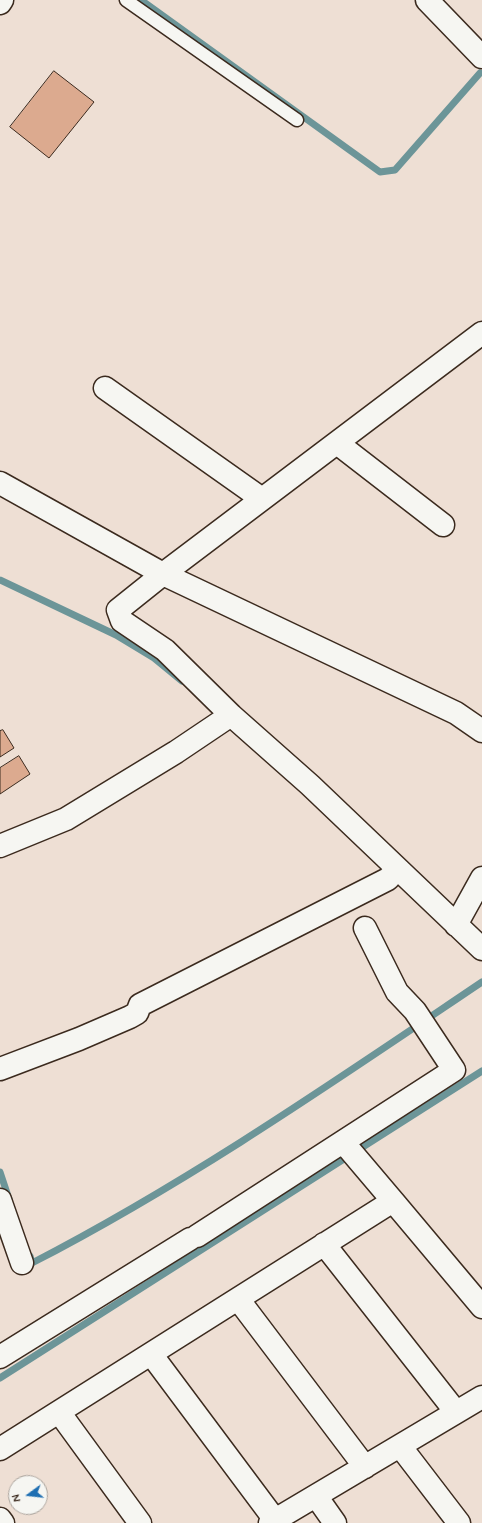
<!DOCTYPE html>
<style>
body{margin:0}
#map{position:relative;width:482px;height:1523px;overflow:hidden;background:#eedfd4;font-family:Mynerve,sans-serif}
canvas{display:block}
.north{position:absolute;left:8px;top:1475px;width:40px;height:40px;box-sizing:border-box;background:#f6f6f2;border:1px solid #aba49d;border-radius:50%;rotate:255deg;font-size:11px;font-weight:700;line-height:16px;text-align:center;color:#3b2a1e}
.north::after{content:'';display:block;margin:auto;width:14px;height:18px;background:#1f6fb2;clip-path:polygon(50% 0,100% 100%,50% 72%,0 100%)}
</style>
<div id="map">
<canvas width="482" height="1523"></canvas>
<div class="north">N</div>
</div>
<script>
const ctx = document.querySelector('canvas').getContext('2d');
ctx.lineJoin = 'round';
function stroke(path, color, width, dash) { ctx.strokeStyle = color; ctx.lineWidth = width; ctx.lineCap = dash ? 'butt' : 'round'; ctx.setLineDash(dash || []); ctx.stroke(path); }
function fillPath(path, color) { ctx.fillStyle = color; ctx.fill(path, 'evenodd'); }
stroke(new Path2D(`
 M141 0 380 172 395 170 480 73
 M0 580 116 635 154 658 182 681
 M0 1172 9 1199
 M30 1256 32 1263C189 1182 335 1081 482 982
 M0 1378 482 1071`), '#6c9598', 7);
const building = new Path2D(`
 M54 71 94 102 49 158 10 127Z
 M3 730 14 748 0 757V731Z
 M19 756 30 774 0 794V768Z`);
fillPath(building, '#dcaa8f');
stroke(building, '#3b2a1e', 1);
const service = new Path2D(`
 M126 0 297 120`);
const minor = new Path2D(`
 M105 388 262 499
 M337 443 443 525
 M0 483 163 574 456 713 482 731
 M231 715 310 785 482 949
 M0 846 66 819 176 752 231 715 165 650 122 621 118 610 163 574 482 333
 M456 925 482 878
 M0 1069 79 1039 130 1017 137 1013 140 1005 388 879 397 869
 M343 1142 393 1201
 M0 1200 22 1263
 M197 1236 454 1070 415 1011 397 992 365 928
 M324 1244 456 1412
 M238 1299 365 1467
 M151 1354 275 1520
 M0 1357 190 1239
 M59 1412 140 1523
 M400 1446 459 1523
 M0 1449 393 1201 482 1307
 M316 1496 335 1523
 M0 1519 3 1523
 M270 1523 482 1397`);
const tertiary = new Path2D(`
 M427 0 482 57`);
const primary = new Path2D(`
 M0 3 2 0`);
stroke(service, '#3b2a1e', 15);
stroke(minor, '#3b2a1e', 25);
stroke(tertiary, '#3b2a1e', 25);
stroke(primary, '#3b2a1e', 25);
stroke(service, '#f6f6f2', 12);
stroke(minor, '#f6f6f2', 22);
stroke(tertiary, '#f6f6f2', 22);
stroke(primary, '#f6f6f2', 22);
</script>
